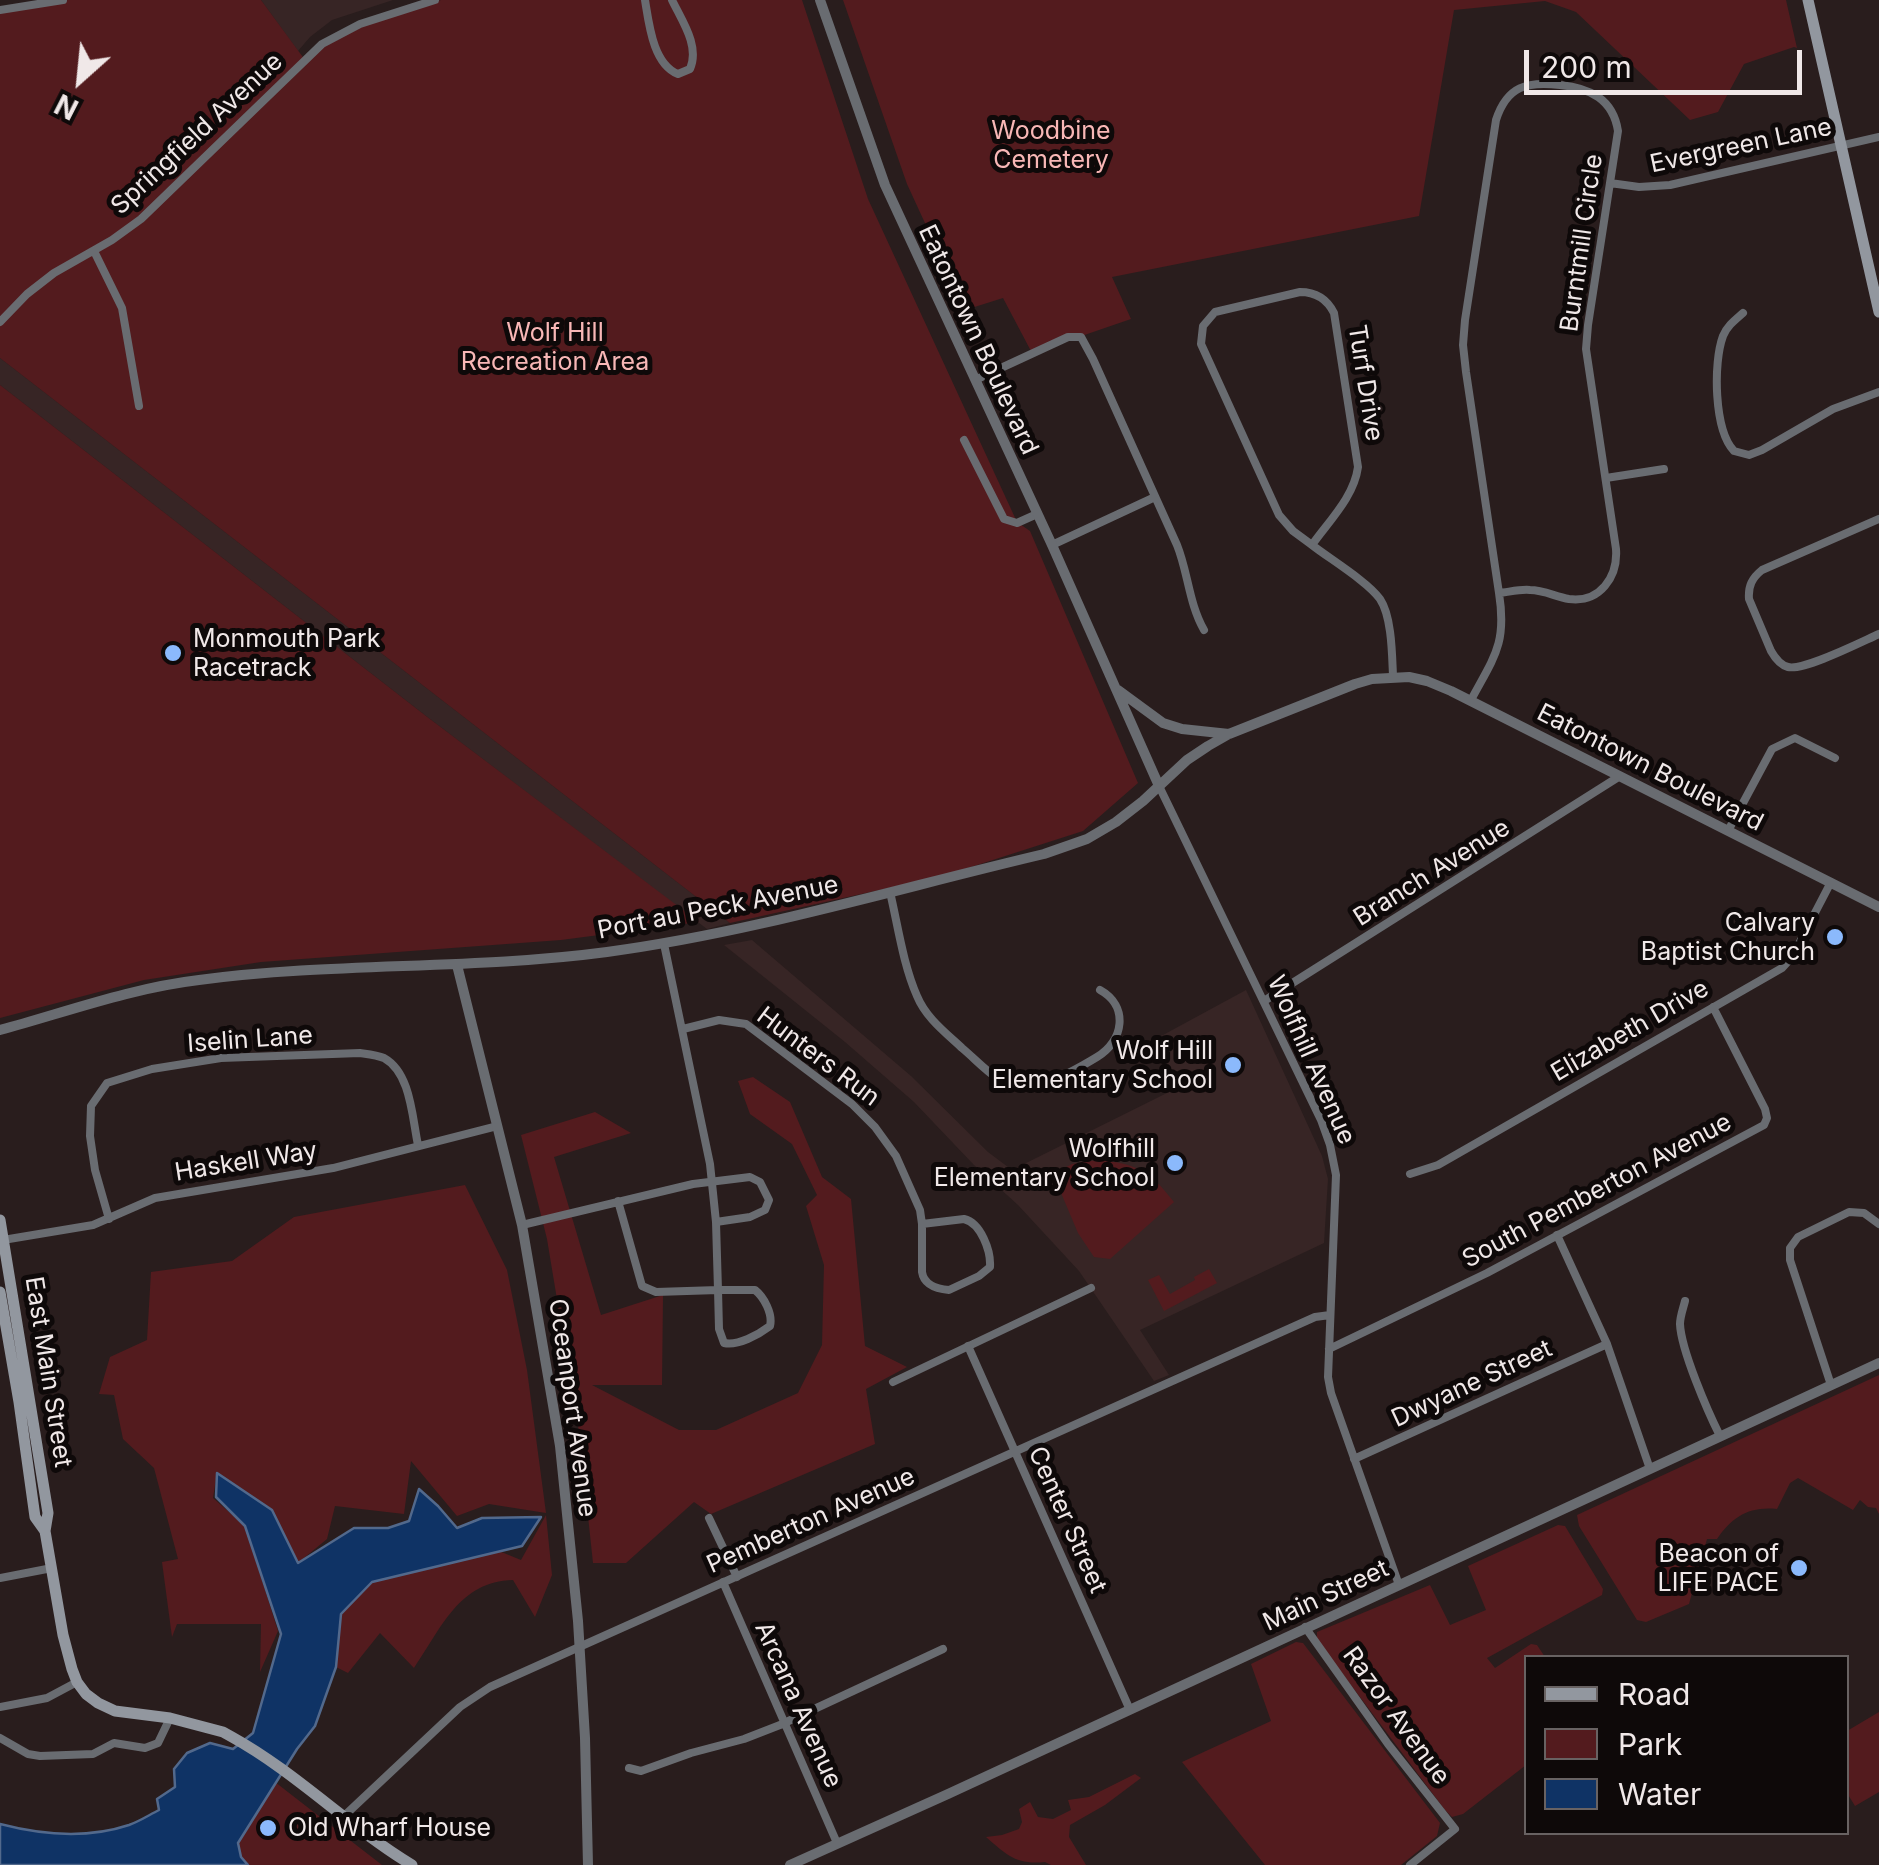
<!DOCTYPE html>
<style>
body{margin:0}
#map{position:relative;width:1879px;height:1865px;overflow:hidden;background:#291d1d;font-family:Inter,sans-serif}
canvas{display:block}
.legend{position:absolute;left:1524px;top:1655px;width:325px;height:180px;box-sizing:border-box;background:#0e0909;border:2px solid #686262;margin:0;padding:12px 18px;list-style:none;font-size:30px;color:#f0e8e8}
.legend li{display:flex;align-items:center;gap:20px;height:50px}
.legend b{width:50px;border:2px solid #686262}
.north{position:absolute;left:30px;top:30px;width:100px;height:100px;-webkit-text-stroke:8px #0e0909;paint-order:stroke;rotate:207deg;font-size:28px;font-weight:700;line-height:40px;text-align:center;color:#f0e8e8}
.north::after{content:'';display:block;margin:auto;width:35px;height:45px;background:#f0e8e8;clip-path:polygon(50% 0,100% 100%,50% 72%,0 100%)}
.scale{position:absolute;left:1524px;top:50px;width:278px;height:45px;box-sizing:border-box;border:5px solid #f0e8e8;border-top:0;padding-left:12px;font-size:30px;line-height:35px;white-space:nowrap;color:#f0e8e8;-webkit-text-stroke:8px #0e0909;paint-order:stroke}
</style>
<div id="map">
<canvas width="1879" height="1865"></canvas>
<ul class="legend">
<li><b style="height:12px;background:#92979f"></b>Road</li>
<li><b style="height:28px;background:#531b1e"></b>Park</li>
<li><b style="height:28px;background:#0f3365"></b>Water</li>
</ul>
<div class="north">N</div>
<div class="scale">200 m</div>
</div>
<script>
const ctx = document.querySelector('canvas').getContext('2d');
ctx.lineJoin = 'round';
function fillPath(path, color) { ctx.fillStyle = color; ctx.fill(path, 'evenodd'); }
function stroke(path, color, width, dash) { ctx.strokeStyle = color; ctx.lineWidth = width; ctx.lineCap = dash ? 'butt' : 'round'; ctx.setLineDash(dash || []); ctx.stroke(path); }
function write(font, color, halo, rows, align = 'center') {
  ctx.font = font + ' Inter,sans-serif'; ctx.lineWidth = 10; ctx.setLineDash([]); ctx.textBaseline = 'middle'; ctx.strokeStyle = halo; ctx.fillStyle = color; for (const [text, x, y, turn = 0] of rows) {
    ctx.save(); ctx.translate(x, y); ctx.rotate((+turn || 0) * Math.PI / 180); ctx.textAlign = isNaN(turn) ? turn : align; if (halo) ctx.strokeText(text, 0, 0); ctx.fillText(text, 0, 0); ctx.restore();
  }
}
fillPath(new Path2D(`
 M261 0H393L332 20 310 37 298 51Z
 M0 358 730 923 707 929 426 716 0 385Z
 M752 940 911 1076 988 1152 1012 1170 1175 1089 1152 1041 1246 990 1322 1156 1328 1179 1324 1243 1140 1330 1169 1375 1154 1381 1079 1271 1018 1205 974 1165 914 1102 845 1042 724 945Z`), '#372525');
fillPath(new Path2D(`
 M68 0H261L305 60 348 30 441 0H802L868 199 1017 522 1030 531 1138 783 1083 831 943 876 730 923 0 358V10Z
 M843 0H1786L1797 48 1794 47 1744 64 1718 112 1690 120 1576 12 1545 1 1454 10 1419 216 1112 277 1131 319 1032 353 1003 298 965 310 907 184Z
 M0 385 426 716 699 922 561 940 261 962 144 980 0 1018Z
 M753 1077 790 1102 822 1177 851 1199 865 1346 907 1367 866 1389 875 1444 711 1514 694 1502 626 1563H593L579 1432 547 1239 521 1135 595 1112 631 1133 554 1157 601 1315 663 1295 662 1385H592L679 1430H716L798 1393 822 1345 824 1265 806 1206 817 1195 792 1144 750 1114 738 1081Z
 M1097 1160C1136 1163 1150 1171 1174 1202L1110 1259 1094 1257 1078 1233 1053 1174 1072 1164Z
 M465 1185 507 1270 527 1370 546 1513 489 1504 457 1516 411 1461 404 1514 335 1506 327 1539 298 1563 272 1510 217 1473 213 1498 245 1526 278 1631 260 1672 261 1624H177L172 1637 162 1562 178 1559 154 1468 123 1439 114 1395 99 1394 110 1357 147 1340 151 1272 232 1261 294 1217Z
 M1209 1269 1217 1283 1164 1311 1148 1280 1159 1275 1170 1294 1195 1280 1194 1277Z
 M1879 1375V1514L1876 1508 1868 1507 1860 1500 1853 1510 1798 1478 1790 1483 1777 1509C1749 1506 1732 1517 1717 1539H1707L1689 1604 1646 1622 1637 1620 1579 1526 1577 1515Z
 M546 1515 552 1575 535 1617 513 1580C459 1581 441 1629 414 1668L380 1633 348 1673 336 1667 341 1614 372 1582 499 1551 521 1560Z
 M1558 1525 1565 1526 1603 1589 1602 1595 1487 1658 1495 1668 1531 1644 1537 1645 1545 1657 1526 1658V1765L1463 1814 1452 1817 1445 1810 1317 1640V1632L1430 1585 1450 1625 1486 1610 1468 1566Z
 M1296 1642 1303 1643 1440 1823 1437 1836 1401 1865H1265L1182 1762 1271 1721 1251 1664Z
 M1879 1712V1792L1855 1806 1847 1793V1731Z
 M1135 1774 1141 1778 1105 1805 1070 1825 1069 1837 1086 1865H1051L1045 1862C1016 1865 1007 1855 986 1837L1002 1835 1019 1829 1022 1822 1019 1809 1030 1802 1038 1817 1053 1819 1071 1810 1068 1800 1089 1797Z
 M275 1782 382 1865H248L241 1857 237 1843Z`), '#531b1e');
const water = new Path2D(`
 M217 1473 272 1510 298 1563 354 1528H388L409 1521 419 1489 438 1506 457 1528 482 1518 541 1517 522 1546 372 1582 341 1614 336 1667 315 1726 297 1749 238 1843 241 1857 248 1865H0V1824C42 1835 87 1839 129 1825 140 1821 149 1815 159 1810L157 1799 175 1787 174 1769 187 1753 210 1743 233 1749 253 1733 281 1634 245 1526 216 1497Z`);
fillPath(water, '#0f3365');
stroke(water, '#52698c', 2.5);
stroke(new Path2D(`
 M645 0C649 24 653 64 678 74L690 69C700 46 682 21 672 0
 M0 10 63 0
 M1610 183 1639 187 1670 185 1879 137
 M94 251 122 308 139 406
 M1300 292C1316 292 1327 299 1334 313L1358 467C1354 497 1329 521 1312 545L1293 531 1279 515 1201 344 1203 326 1215 312Z
 M1743 313C1735 320 1727 326 1723 336 1713 363 1714 430 1734 451L1749 455 1762 450 1833 409 1879 392
 M0 322 27 294 54 273 112 240 141 219 322 44 360 24 435 0
 M975 380 1068 337H1081L1093 359 1177 545C1188 572 1189 604 1204 630
 M964 440 1004 519 1017 523 1037 514
 M1606 478 1664 469
 M1879 519 1762 570C1752 578 1748 586 1749 599L1771 651C1775 658 1780 665 1788 667 1804 671 1861 642 1879 634
 M1052 545 1155 497
 M1312 545C1330 559 1368 582 1380 599 1392 617 1392 655 1393 676
 M1471 700C1494 657 1507 644 1499 593L1466 372 1463 345 1465 320 1496 120C1507 86 1527 81 1560 85 1590 88 1613 99 1618 131L1588 325 1586 349 1616 549C1618 577 1600 603 1569 599 1556 597 1544 590 1530 590 1520 589 1509 592 1499 593
 M1159 786 1321 1120 1330 1145 1336 1175 1328 1377 1331 1393 1399 1585
 M1729 829 1772 749 1795 738 1835 758
 M890 892C898 926 903 964 917 996 926 1018 946 1033 962 1048 974 1058 985 1070 997 1078 1029 1098 1069 1074 1097 1057 1124 1041 1129 1006 1100 990
 M1264 1001 1620 776
 M683 1029 719 1020 746 1024 852 1104 875 1127 896 1156 920 1210 922 1224
 M1410 1174 1438 1165 1782 968 1792 957 1831 882
 M618 1201 642 1286 656 1292 718 1290 716 1222 710 1164 664 944
 M109 1219 95 1170 90 1136 91 1106 107 1083 152 1069 221 1058 360 1053C367 1054 377 1055 384 1058 411 1073 412 1117 418 1145
 M964 1219C981 1223 991 1251 990 1267L979 1276 949 1290C937 1289 924 1285 922 1272V1224Z
 M522 1225 693 1184 750 1177 760 1182 769 1200 765 1210 750 1217 716 1222
 M1557 1235 1607 1344 1650 1469
 M3 1240 93 1225 155 1198 333 1168 497 1126
 M718 1290H755C764 1297 773 1314 770 1326 758 1335 738 1346 724 1343L719 1329Z
 M1685 1301C1683 1309 1680 1317 1680 1324 1681 1350 1708 1412 1720 1436
 M968 1346 1130 1710
 M1329 1349 1487 1273 1764 1125 1767 1118 1765 1109 1713 1007
 M893 1382 1091 1288
 M1831 1385 1790 1260V1248L1798 1237 1849 1212 1864 1213 1879 1224
 M1354 1459 1607 1344
 M709 1518 737 1577
 M0 1578 52 1568
 M723 1582 837 1843
 M1305 1627 1388 1744 1455 1829 1410 1865
 M0 1707 47 1698 77 1682
 M0 1738 28 1754 40 1756 93 1754 114 1743 145 1748 158 1743 170 1718
 M629 1768 641 1771 691 1753 744 1739 780 1725 943 1649
 M343 1817 460 1707 490 1687 1315 1317 1330 1315`), '#696c71', 8);
stroke(new Path2D(`
 M820 0 885 185 1052 545 1159 786
 M1118 690 1163 723 1182 729 1229 734
 M457 965 522 1225 560 1446 578 1621 585 1738 588 1865
 M0 1030C66 1012 131 988 199 980 334 962 472 970 607 952 755 932 899 888 1044 854L1087 839 1116 822 1143 801 1187 760 1208 746 1229 734 1355 684 1372 679 1409 677 1427 681 1451 691 1879 907
 M790 1865 948 1794 1879 1363`), '#696c71', 10);
stroke(new Path2D(`
 M1808 0 1879 312
 M0 1220 48 1513 45 1531 63 1635 72 1669 77 1682 86 1694 98 1703 115 1711 170 1718 223 1732 232 1737C297 1773 349 1827 412 1865
 M0 1292 19 1402 35 1517 45 1531`), '#92979f', 11);
for (const [x, y, r, color] of [
 [173,653,10,"#8bb9fc"],
 [1835,937,10,"#8bb9fc"],
 [1233,1065,10,"#8bb9fc"],
 [1175,1163,10,"#8bb9fc"],
 [1799,1568,10,"#8bb9fc"],
 [268,1828,10,"#8bb9fc"]
]) { const dot = new Path2D(); dot.arc(x, y, r, 0, 2 * Math.PI); ctx.fillStyle = color; ctx.fill(dot); stroke(dot, '#0e0909', 4); }
write('25px', '#f8b7b6', '#0e0909', [
 ["Woodbine",1051,131],
 ["Cemetery",1051,160],
 ["Wolf Hill",555,333],
 ["Recreation Area",555,362]
]);
write('25px', '#f0e8e8', '#0e0909', [
 ["Springfield Avenue",197,134,-43],
 ["Evergreen Lane",1741,146,-12],
 ["Burntmill Circle",1582,243,-82],
 ["Eatontown Boulevard",978,340,65],
 ["Turf Drive",1365,383,81],
 ["Eatontown Boulevard",1650,768,27],
 ["Branch Avenue",1432,873,-32],
 ["Port au Peck Avenue",718,908,-11],
 ["Elizabeth Drive",1630,1031,-30],
 ["Iselin Lane",250,1040,-4],
 ["Hunters Run",818,1057,37],
 ["Wolfhill Avenue",1311,1060,66],
 ["Haskell Way",246,1162,-9],
 ["South Pemberton Avenue",1597,1191,-28],
 ["East Main Street",48,1372,81],
 ["Dwyane Street",1472,1384,-25],
 ["Oceanport Avenue",572,1408,82],
 ["Center Street",1067,1520,66],
 ["Pemberton Avenue",811,1521,-24],
 ["Main Street",1326,1596,-25],
 ["Arcana Avenue",798,1705,66],
 ["Razor Avenue",1396,1716,54]
]);
write('25px', '#f0e8e8', '#0e0909', [
 ["Monmouth Park",193,639,"left"],
 ["Racetrack",193,668,"left"],
 ["Calvary",1815,923],
 ["Baptist Church",1815,952],
 ["Wolf Hill",1213,1051],
 ["Elementary School",1213,1080],
 ["Wolfhill",1155,1149],
 ["Elementary School",1155,1178],
 ["Beacon of",1779,1554],
 ["LIFE PACE",1779,1583],
 ["Old Wharf House",288,1828,"left"]
], 'right');
</script>
